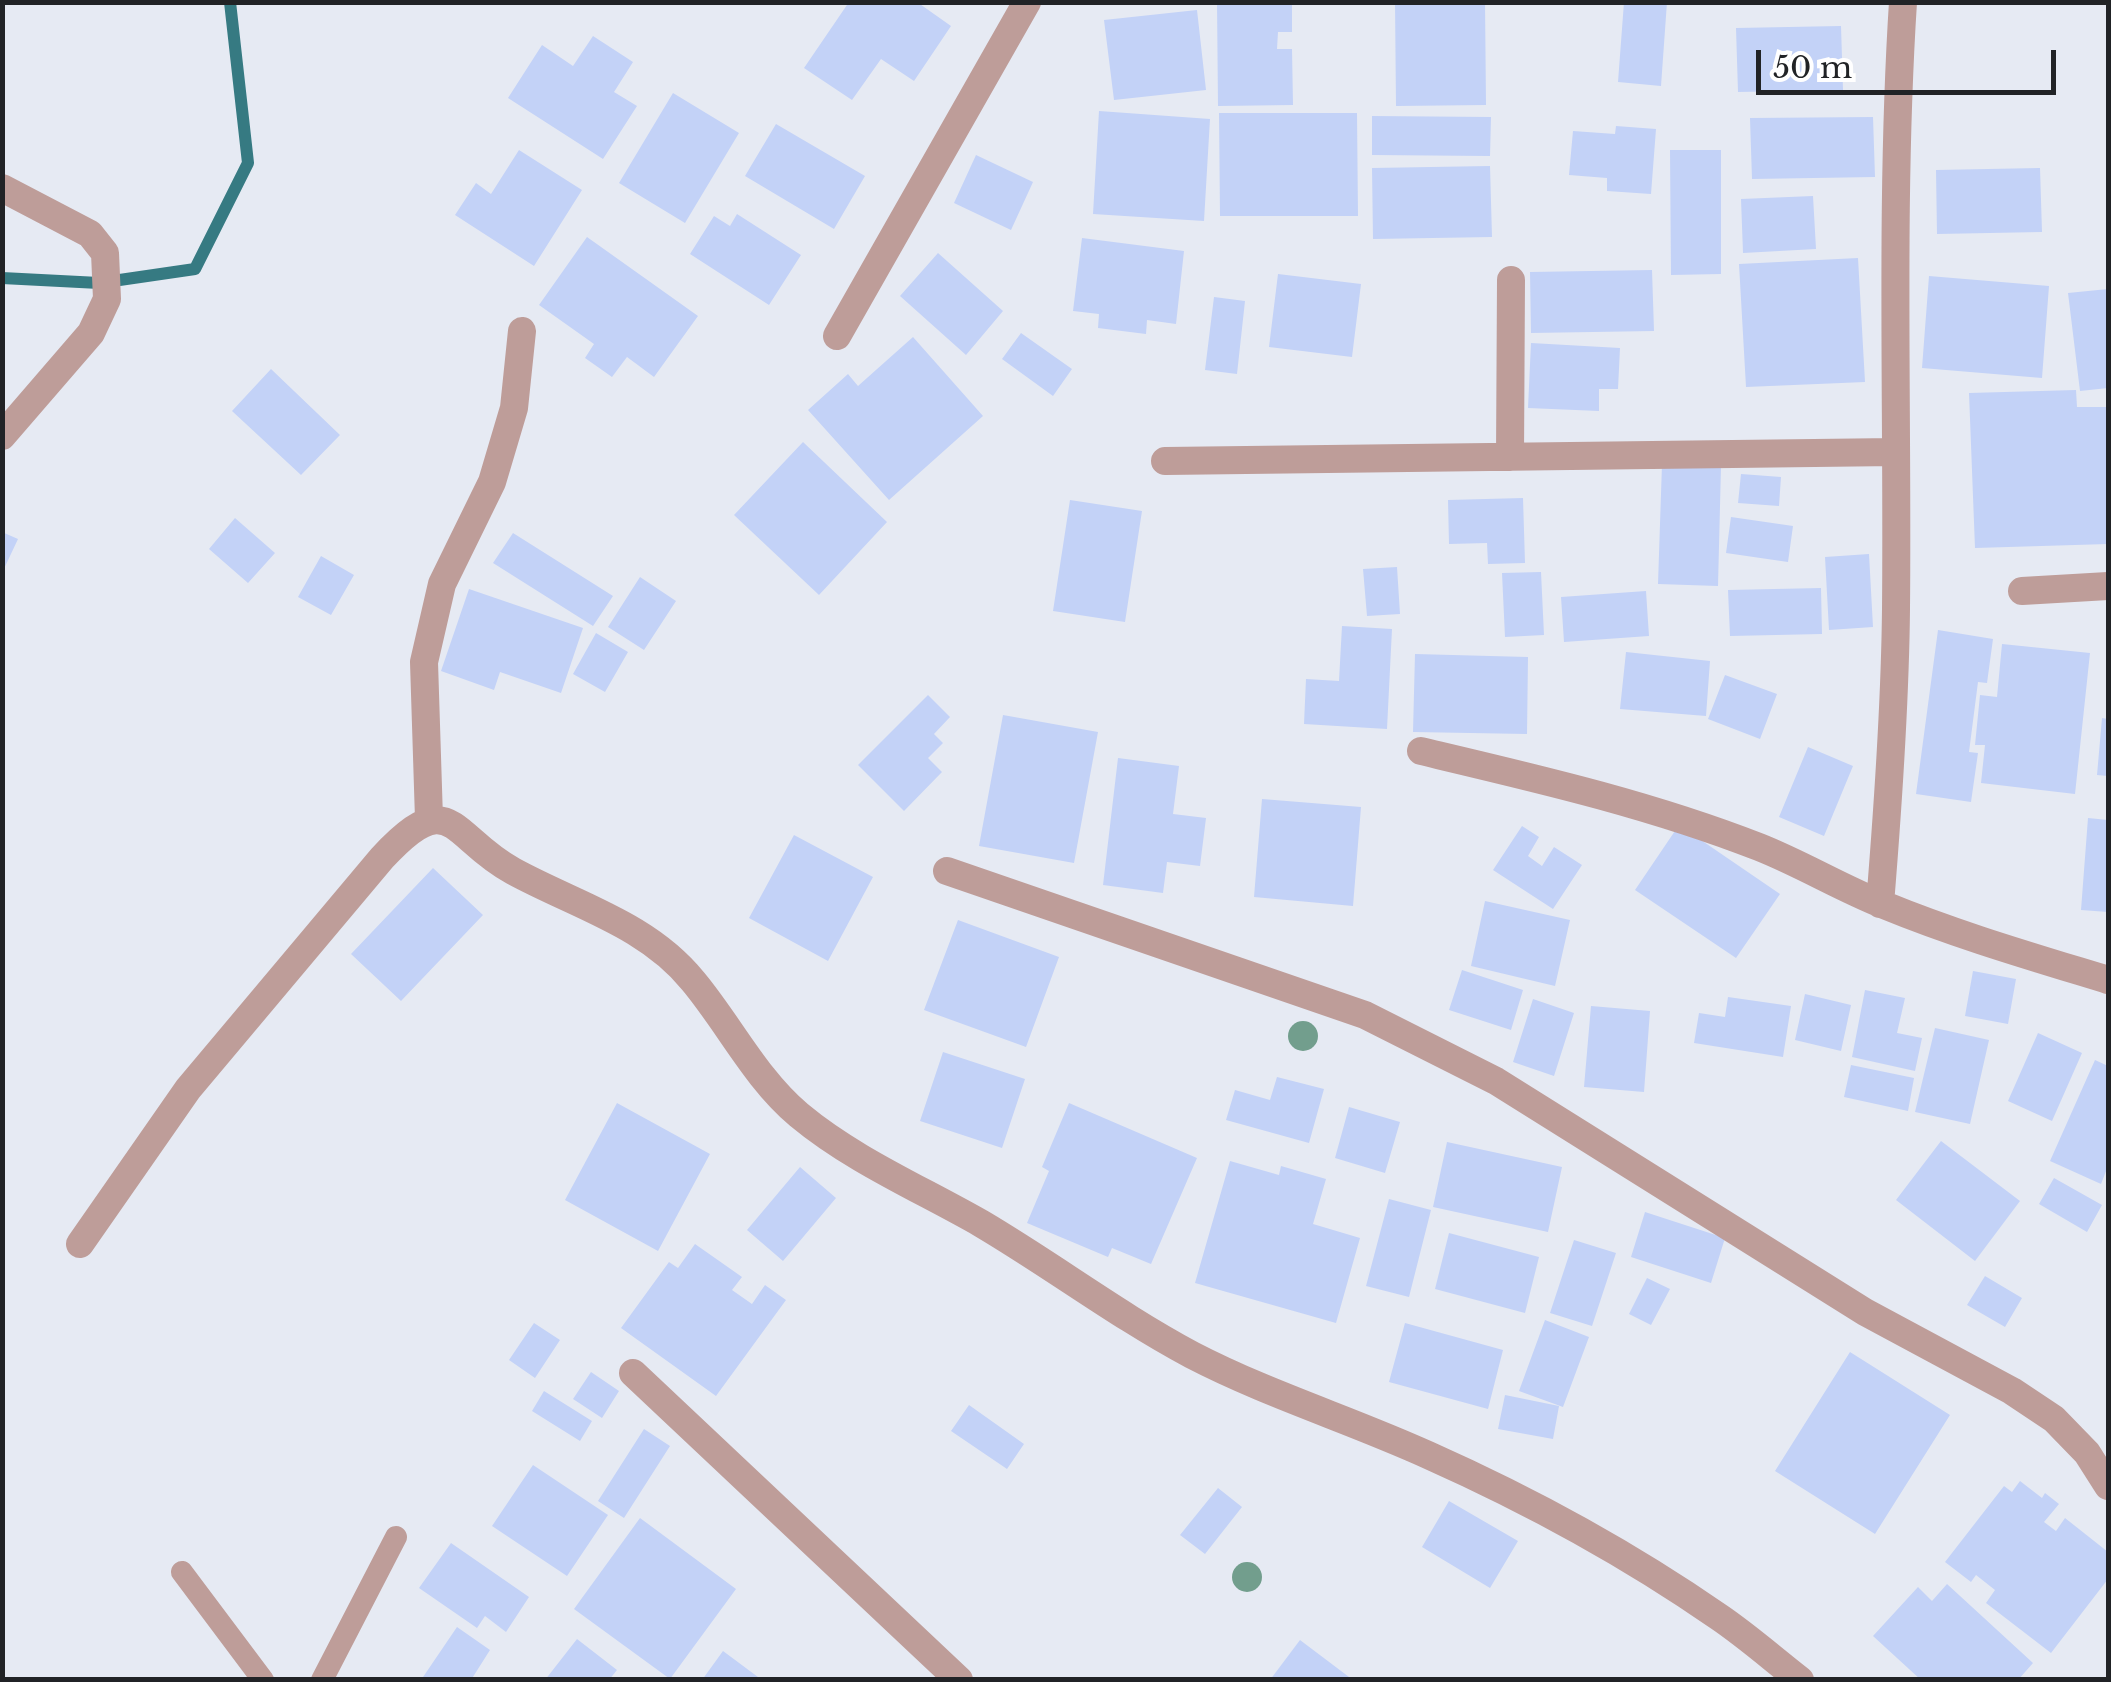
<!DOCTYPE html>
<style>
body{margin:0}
#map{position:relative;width:2111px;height:1682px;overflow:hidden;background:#e6eaf3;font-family:"Libre Baskerville",serif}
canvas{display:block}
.frame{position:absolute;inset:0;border:5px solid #212326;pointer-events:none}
.scale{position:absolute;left:1756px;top:50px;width:300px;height:45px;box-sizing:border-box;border:5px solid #212326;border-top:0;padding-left:12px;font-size:30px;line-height:35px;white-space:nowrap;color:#212326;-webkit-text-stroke:8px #fff;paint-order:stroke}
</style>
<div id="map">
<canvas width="2111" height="1682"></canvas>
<div class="frame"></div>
<div class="scale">50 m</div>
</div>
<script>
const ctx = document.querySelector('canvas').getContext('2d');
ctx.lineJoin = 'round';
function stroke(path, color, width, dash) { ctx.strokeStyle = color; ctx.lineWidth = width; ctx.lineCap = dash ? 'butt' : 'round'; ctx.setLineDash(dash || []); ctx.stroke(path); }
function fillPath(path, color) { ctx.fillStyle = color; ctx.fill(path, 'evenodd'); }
stroke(new Path2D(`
 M2 278 99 283 195 269 248 163 230 2`), '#367a82', 12);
fillPath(new Path2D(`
 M849 2H917L951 26 914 81 881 59 852 100 804 68Z
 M1217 2H1292V32H1278L1277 49H1292L1293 105 1218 106Z
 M1395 2H1485L1486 105 1396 106Z
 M1624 2H1667L1661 86 1618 82Z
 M1197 10 1206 90 1114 100 1104 20Z
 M1841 26 1843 90 1738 92 1736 28Z
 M593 36 633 62 614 92 637 106 603 159 508 98 542 45 573 66Z
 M673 93 739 133 685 223 619 183Z
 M1099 111 1210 119 1204 221 1093 214Z
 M1219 113H1357L1358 216H1220Z
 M1372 116 1491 117 1490 156 1372 155Z
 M1873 117 1875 177 1752 179 1750 118Z
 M776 124 865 176 834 229 745 176Z
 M1616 126 1656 129 1651 194 1607 191V178L1569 175 1573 131 1615 134Z
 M519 150 582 190 534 266 455 215 476 183 491 194Z
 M1670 150H1721V274L1671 275Z
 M976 155 1033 182 1011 230 954 203Z
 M1490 166 1492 237 1373 239 1372 168Z
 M2040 168 2042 232 1937 234 1936 170Z
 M1813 196 1816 249 1743 253 1741 199Z
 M737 214 801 255 769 305 690 254 714 216 730 226Z
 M587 237 698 316 654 377 627 357 612 377 585 358 594 344 539 305Z
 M1082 238 1184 251 1176 324 1147 320 1146 334 1098 328 1099 314 1073 311Z
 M938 253 1003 311 966 355 900 296Z
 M1858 258 1865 382 1746 387 1739 264Z
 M1652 270 1654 331 1531 333 1530 272Z
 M1278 274 1361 284 1352 357 1269 347Z
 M1929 276 2049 286 2042 378 1922 368Z
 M2108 289V388L2080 391 2068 293Z
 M1214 297 1245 301 1237 374 1205 370Z
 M1021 333 1072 369 1053 396 1002 359Z
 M913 337 983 416 889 500 808 410 848 374 858 386Z
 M1531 343 1620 348 1618 389H1599V411L1528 408Z
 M271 369 340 435 301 475 232 411Z
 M2076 390 2077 407H2108V544L1975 548 1969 393Z
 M803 442 887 522 819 595 734 515Z
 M1662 464 1721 466 1718 586 1658 584Z
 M1741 474 1781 477 1779 506 1738 503Z
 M1523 498 1525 563 1488 564 1487 543 1449 544 1448 500Z
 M1070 500 1142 511 1125 622 1053 611Z
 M1731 517 1793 526 1788 562 1726 553Z
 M235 518 275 553 248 583 209 549Z
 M2 532 18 539 2 573Z
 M513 533 613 596 593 626 493 563Z
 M1869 554 1873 627 1829 630 1825 557Z
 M321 556 354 575 331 615 298 597Z
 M1397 567 1400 614 1367 616 1363 569Z
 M1541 572 1544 635 1505 637 1502 573Z
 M640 577 676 601 644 650 608 627Z
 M1821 588 1822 634 1730 636 1728 590Z
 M469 589 583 628 561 693 500 672 494 690 441 671Z
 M1646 591 1649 636 1564 642 1561 597Z
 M1342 626 1392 629 1387 729 1304 724 1306 679 1339 681Z
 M1938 630 1993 639 1987 683 1978 682 1969 752 1978 753 1971 802 1916 794Z
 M596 633 628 652 605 692 573 674Z
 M2002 644 2090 653 2075 794 1981 783 1985 745H1975L1980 695 1997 697Z
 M1626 652 1710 661 1706 716 1620 709Z
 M1415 654 1528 657 1527 734 1413 732Z
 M1725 675 1777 694 1760 739 1708 719Z
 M928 695 950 717 934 734 943 743 928 758 942 772 904 811 858 765Z
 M1003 715 1098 732 1074 863 979 846Z
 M2102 718 2108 719V776L2097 775Z
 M1808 747 1853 766 1824 836 1779 817Z
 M1118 758 1179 766 1173 814 1206 818 1200 866 1167 862 1163 893 1103 885Z
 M1262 799 1361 807 1353 906 1254 897Z
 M2088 818 2108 820V912L2081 910Z
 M1679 825 1780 894 1736 958 1635 890Z
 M1522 826 1539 837 1528 856 1542 866 1554 847 1582 865 1553 909 1493 870Z
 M794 835 873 877 828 961 749 918Z
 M433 868 483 915 401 1001 351 954Z
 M1485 901 1570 920 1555 986 1471 966Z
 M958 920 1059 957 1026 1047 924 1010Z
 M1462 970 1523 990 1511 1030 1449 1010Z
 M1973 971 2016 979 2008 1024 1965 1016Z
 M1865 990 1905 998 1897 1033 1922 1038 1915 1071 1852 1057Z
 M1805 994 1851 1005 1841 1051 1795 1040Z
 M1728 997 1791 1006 1783 1057 1694 1043 1699 1013 1725 1017Z
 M1533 999 1574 1013 1554 1076 1513 1062Z
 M1591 1006 1650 1011 1644 1092 1584 1087Z
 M1935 1028 1989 1040 1970 1124 1915 1112Z
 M2038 1033 2082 1053 2052 1121 2008 1101Z
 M943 1052 1025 1079 1002 1148 920 1121Z
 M2095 1060 2108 1066V1166L2101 1184 2050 1161Z
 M1851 1065 1914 1078 1908 1111 1844 1097Z
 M1277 1077 1324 1089 1309 1143 1226 1120 1235 1090 1270 1100Z
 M617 1103 710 1154 658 1251 565 1200Z
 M1069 1103 1197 1158 1151 1264 1112 1248 1108 1257 1027 1223 1049 1171 1042 1167Z
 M1349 1107 1400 1122 1385 1173 1335 1158Z
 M1941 1141 2020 1201 1975 1261 1896 1200Z
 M1447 1142 1562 1167 1548 1232 1433 1207Z
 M1230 1161 1279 1175 1281 1166 1326 1179 1313 1224 1360 1238 1336 1323 1195 1283Z
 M800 1167 836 1198 783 1261 747 1230Z
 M2054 1178 2102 1205 2087 1232 2039 1204Z
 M1389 1199 1431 1210 1409 1297 1366 1286Z
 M1645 1212 1725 1238 1711 1283 1631 1257Z
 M1449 1233 1539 1257 1525 1313 1435 1289Z
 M1574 1240 1616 1253 1592 1326 1550 1313Z
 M695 1244 742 1277 732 1290 752 1304 765 1285 786 1300 716 1396 621 1328 669 1262 678 1268Z
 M1985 1276 2022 1298 2005 1327 1967 1305Z
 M1647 1278 1670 1289 1651 1325 1629 1314Z
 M1545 1320 1589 1337 1563 1407 1519 1391Z
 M534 1323 560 1340 535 1378 509 1360Z
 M1405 1323 1503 1350 1488 1409 1389 1382Z
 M1850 1352 1950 1415 1875 1534 1775 1471Z
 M591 1372 619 1391 602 1418 573 1399Z
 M544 1391 592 1421 580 1441 532 1411Z
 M1505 1395 1559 1406 1553 1439 1498 1429Z
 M969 1405 1024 1444 1007 1469 951 1431Z
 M644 1429 670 1446 624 1518 598 1501Z
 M533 1465 608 1515 567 1576 492 1526Z
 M2020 1481 2042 1498 2045 1493 2059 1504 2044 1522 2056 1531 2065 1518 2108 1552V1579L2051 1653 1986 1603 1995 1590 1976 1575 1971 1582 1945 1562 2004 1486 2012 1492Z
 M1218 1488 1242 1507 1205 1554 1180 1535Z
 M1449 1501 1518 1541 1490 1588 1422 1547Z
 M640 1518 736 1589 670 1679 574 1609Z
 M451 1543 529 1597 506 1632 485 1616 477 1628 419 1588Z
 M1947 1584 2033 1663 2018 1680H1921L1873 1636 1918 1587 1932 1601Z
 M457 1627 490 1650 471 1680H421Z
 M577 1639 617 1670 609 1680H545Z
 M1300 1640 1353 1680H1270Z
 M723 1651 762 1680H702Z`), '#c3d2f7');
stroke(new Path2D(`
 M182 1572 263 1680
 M322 1680 396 1537`), '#be9d99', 22);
stroke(new Path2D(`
 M2 188 90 234 105 253 107 299 91 333 2 436
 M837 336 1027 2
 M1510 457 1511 280
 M1165 461 1895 452
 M2022 591 2108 586
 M1421 751C1535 778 1649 804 1759 847 1802 864 1841 888 1884 905 1957 935 2033 957 2108 980
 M429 819 424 662 442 584 492 482 514 408 522 331
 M947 871 1365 1015 1496 1081 1865 1312 2012 1391 2054 1419 2087 1453 2108 1486
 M1880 904C1888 806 1895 708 1896 609 1898 407 1890 204 1903 2
 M80 1244 188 1089 382 858C452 783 450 837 513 871 575 905 647 924 693 981 729 1024 755 1078 799 1115 853 1160 921 1189 982 1224 1053 1266 1119 1316 1192 1355 1267 1394 1351 1420 1428 1455 1529 1500 1628 1554 1719 1617 1747 1636 1773 1659 1800 1680
 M633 1373 959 1680`), '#be9d99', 28);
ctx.fillStyle = '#729e8d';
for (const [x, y] of [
 [1303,1036],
 [1247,1577]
]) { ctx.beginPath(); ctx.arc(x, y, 15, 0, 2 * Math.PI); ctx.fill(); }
</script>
